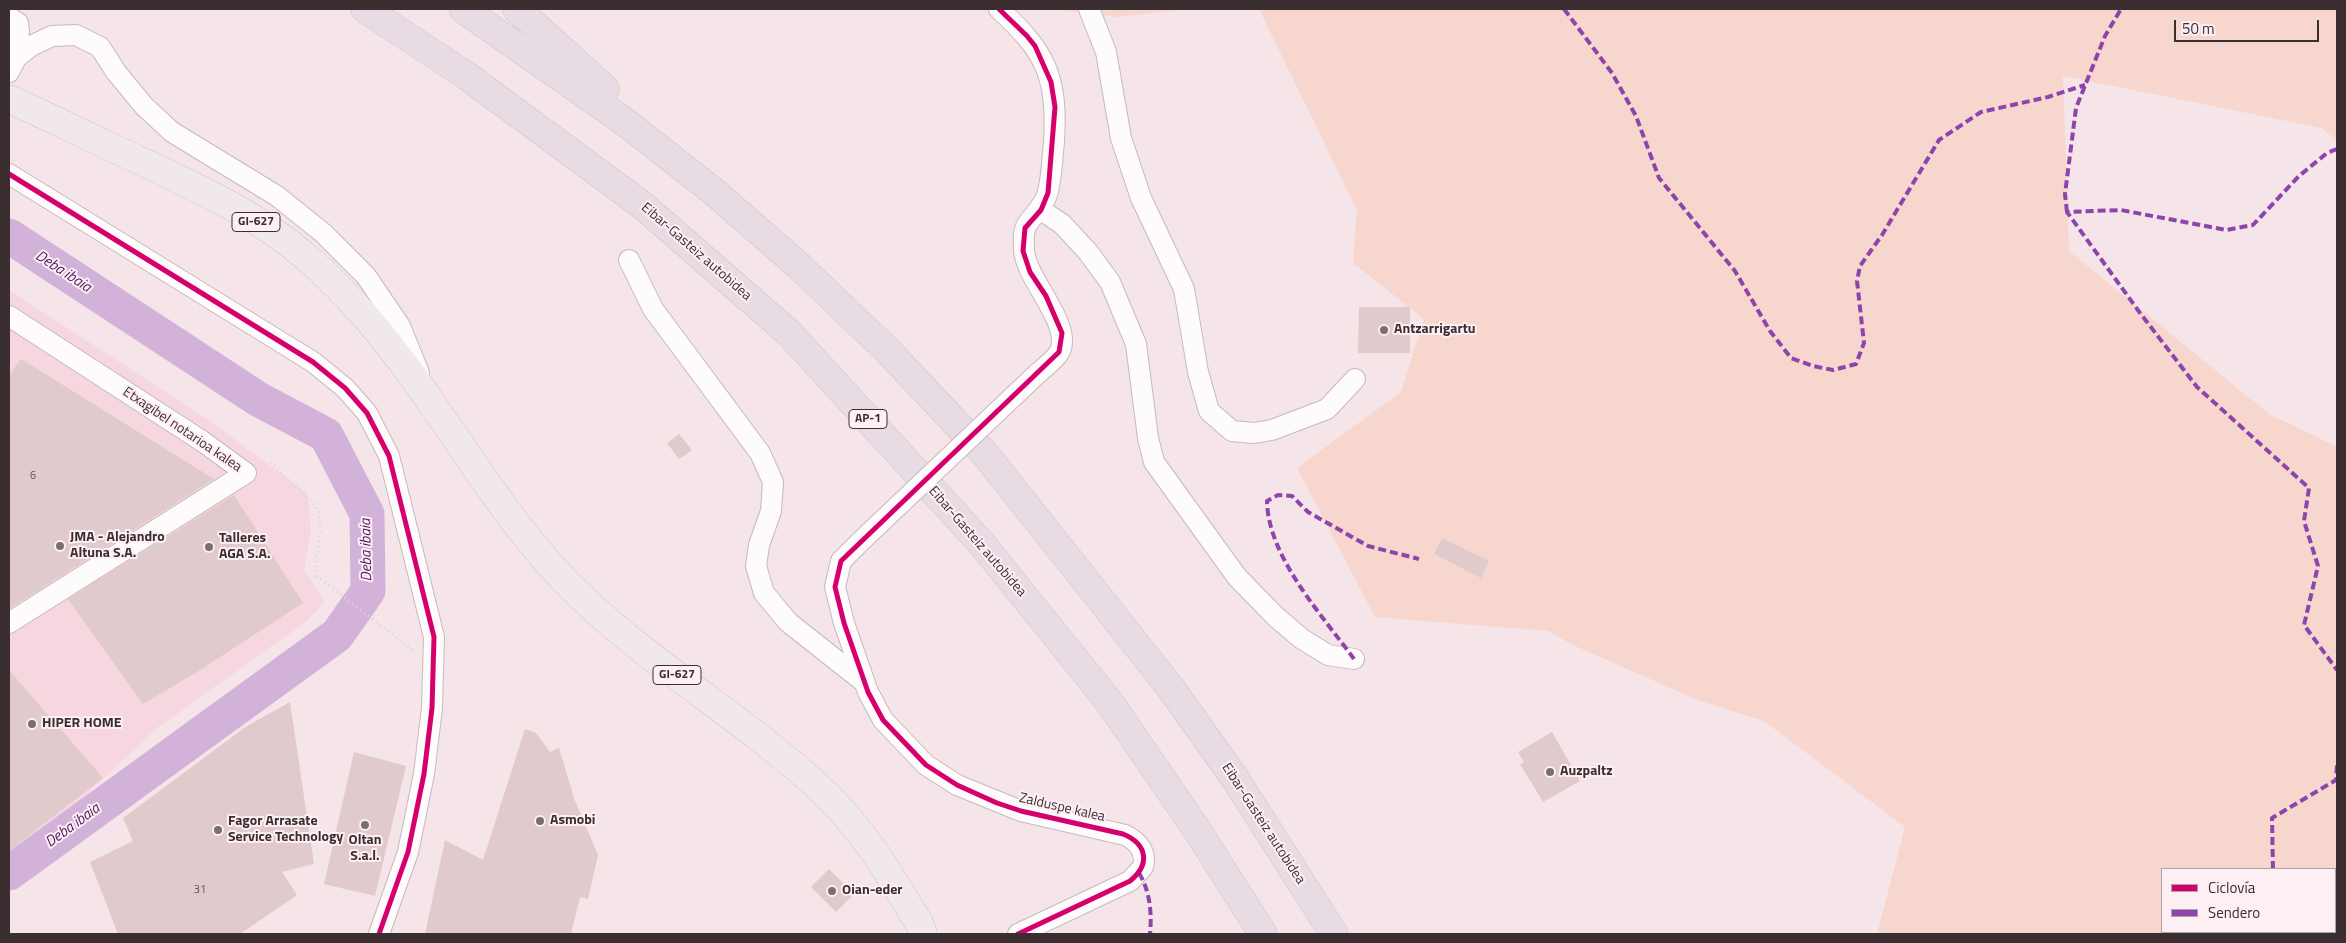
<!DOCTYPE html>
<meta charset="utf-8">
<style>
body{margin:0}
#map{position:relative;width:2346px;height:943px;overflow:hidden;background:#f5e4e8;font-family:"Titillium Web",sans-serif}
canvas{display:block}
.frame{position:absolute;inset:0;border:10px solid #3a2e31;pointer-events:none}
.legend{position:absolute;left:2161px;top:868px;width:175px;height:65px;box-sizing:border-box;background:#fdeff3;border:1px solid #afa2a5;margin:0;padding:6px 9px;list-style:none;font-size:15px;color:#3a2e31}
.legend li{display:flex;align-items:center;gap:10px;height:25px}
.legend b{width:25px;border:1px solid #afa2a5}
.scale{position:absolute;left:2174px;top:20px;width:145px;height:22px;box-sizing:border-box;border:2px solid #3a2e31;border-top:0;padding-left:6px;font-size:15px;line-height:18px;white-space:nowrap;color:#3a2e31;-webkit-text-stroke:4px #fdeff3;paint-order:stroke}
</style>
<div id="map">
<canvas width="2346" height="943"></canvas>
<div class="frame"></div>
<ul class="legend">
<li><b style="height:6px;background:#d6006c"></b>Ciclovía</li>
<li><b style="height:6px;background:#8e44ad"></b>Sendero</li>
</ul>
<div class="scale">50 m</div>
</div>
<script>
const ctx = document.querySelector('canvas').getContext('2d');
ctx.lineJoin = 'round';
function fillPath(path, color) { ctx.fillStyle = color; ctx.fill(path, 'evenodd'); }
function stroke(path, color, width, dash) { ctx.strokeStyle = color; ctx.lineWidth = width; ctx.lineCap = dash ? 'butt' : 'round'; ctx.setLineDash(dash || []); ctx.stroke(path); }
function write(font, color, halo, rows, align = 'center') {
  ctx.font = font + ' "Titillium Web",sans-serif'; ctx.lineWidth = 4; ctx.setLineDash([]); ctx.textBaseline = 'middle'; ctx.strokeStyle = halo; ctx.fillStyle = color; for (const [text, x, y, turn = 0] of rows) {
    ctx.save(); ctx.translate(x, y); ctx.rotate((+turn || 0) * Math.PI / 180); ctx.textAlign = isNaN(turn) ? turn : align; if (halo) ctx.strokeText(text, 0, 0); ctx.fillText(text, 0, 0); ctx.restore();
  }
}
fillPath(new Path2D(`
 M9 290 210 421 307 493 311 530 304 570 325 602 304 623 157 728 64 816 9 854Z`), '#f6d7df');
fillPath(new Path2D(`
 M1056 9H1185L1118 17Z
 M1259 9H2337V141L2322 128 2063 76 2069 251 2269 414 2337 447V934H1877L1905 827 1764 721 1700 701 1573 645 1548 631 1375 617 1297 468 1401 392 1424 319 1353 263 1357 210ZM2162 869H2335V932H2162Z`), '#f7d6cd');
stroke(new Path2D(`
 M9 236 258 399 326 435 367 514 368 591 337 635 9 873`), '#d3b2da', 35);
fillPath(new Path2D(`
 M1359 307H1410V353H1358Z
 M21 359 214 479 9 609V375Z
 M679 434 692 450 679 459 667 443Z
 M234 495 303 603 197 672 143 704 68 599Z
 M1442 538 1489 561 1481 578 1434 554Z
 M9 670 103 778 9 851Z
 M290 702 314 864 282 872 297 895 240 934H118L90 862 133 841 123 818 247 726Z
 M525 729 536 733 550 752 559 748 575 801 598 855 588 899 580 897 571 934H425L445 840 483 860Z
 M1552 732 1580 781 1543 802 1520 764 1524 762 1518 752Z
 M354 752 406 766 375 896 324 884Z
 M829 869 854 894 836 912 811 887Z`), '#e0cacb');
const minor = new Path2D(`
 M999 9C1046 52 1058 77 1054 142 1052 159 1052 179 1047 195 1042 210 1028 219 1025 229 1023 235 1024 242 1024 248 1023 277 1075 325 1059 353 1054 360 1044 368 1037 374
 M1089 9 1106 52 1121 138 1141 198 1184 289 1198 372 1209 411 1232 431 1254 433 1272 430 1327 409 1355 379
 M9 17 18 23 19 30 16 58
 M9 72 16 58 31 46 52 36 76 35 100 47 116 72 144 106 172 132 277 196 323 233 366 276 400 326 419 373
 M9 174 313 362 345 388 367 413 389 456 434 637 432 708 424 774 408 852 379 934
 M1041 210 1062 224 1088 252 1110 282 1136 344 1148 438 1154 462 1237 577 1276 617 1302 639 1328 655 1354 659
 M629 260 653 309 760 453 773 482 771 511 759 545 756 566 764 593 788 622 864 682
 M9 316 202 441 246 473 9 623
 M861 541 841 561 835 587 844 623 868 692 883 720 926 765 957 785 1021 811 1125 835C1138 841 1147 852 1143 867L1130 881 1018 934`);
const primary = new Path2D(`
 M9 99C43 114 77 131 111 147 178 179 251 209 307 258 328 275 347 296 365 316 438 399 488 501 565 581 639 657 735 712 814 783 861 825 887 870 919 923L923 934`);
const motorway = new Path2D(`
 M365 9 467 76 642 205 789 333 982 544 1110 703 1197 830 1263 934
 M463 9 625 122 713 191 800 267 888 351 985 454 1170 687 1236 780 1334 934
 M517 9 605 89`);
stroke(minor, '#c7b9bd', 22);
stroke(primary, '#ccc4c6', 29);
stroke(motorway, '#ccc4c6', 29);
stroke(new Path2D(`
 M270 462 314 504 320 513V532L315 567 317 576 414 651`), '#dcd6d8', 3, [1, 4]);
stroke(minor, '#fefbfc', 20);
stroke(primary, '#f1e8ed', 28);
stroke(motorway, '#e8dce4', 28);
const minorBridge = new Path2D(`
 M861 541 1037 374`);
stroke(minorBridge, '#c7b9bd', 22, []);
stroke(minorBridge, '#fefbfc', 20);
stroke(new Path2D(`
 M1564 9 1612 73 1636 116 1659 178 1735 271 1770 331 1791 358 1813 366 1833 370 1856 364 1864 343 1857 281 1860 266 1882 235 1939 140 1981 112 2048 97 2085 85
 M2337 149 2327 153 2299 176 2253 225 2226 230 2121 210 2067 212 2140 313 2197 387 2309 488 2304 521 2318 566 2304 625 2337 670
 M2067 212 2065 194 2076 108 2105 36 2121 9
 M1354 659C1322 615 1268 557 1267 501L1278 495 1292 496 1308 512 1368 546 1419 559
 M2273 869 2272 818 2336 780 2337 765
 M1139 873C1150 891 1152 913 1150 934
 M2260 934 2261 932`), '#8e44ad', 4, [8, 4]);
stroke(new Path2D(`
 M999 9 1027 36 1035 46 1051 82 1055 107 1048 193 1041 210 1025 228 1023 251 1030 272 1046 296 1062 333 1059 352 841 561 835 587 844 623 868 692 883 720 926 765 957 785 997 803 1021 811 1123 834C1147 844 1151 864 1130 881L1018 934
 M9 174 313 362 345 388 367 413 389 456 434 637 432 708 424 774 408 852 379 934`), '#d6006c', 5);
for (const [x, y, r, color] of [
 [1384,330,5,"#7b6e71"],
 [60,546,5,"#7b6e71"],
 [209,547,5,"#7b6e71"],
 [32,724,5,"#7b6e71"],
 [1550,772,5,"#7b6e71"],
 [540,821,5,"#7b6e71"],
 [365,825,5,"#7b6e71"],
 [218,830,5,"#7b6e71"],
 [832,891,5,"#7b6e71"]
]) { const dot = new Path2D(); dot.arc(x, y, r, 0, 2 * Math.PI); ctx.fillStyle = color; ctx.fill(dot); stroke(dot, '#fdeff3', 2); }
write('11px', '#645558', null, [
 ["6",33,476],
 ["31",200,890]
]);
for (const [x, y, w] of [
 [256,222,48],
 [868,419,38],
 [677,675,48]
]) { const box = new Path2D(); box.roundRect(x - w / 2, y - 9.5, w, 19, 4); ctx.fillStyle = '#fdeff3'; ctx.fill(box); stroke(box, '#3a2e31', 1); }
write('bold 12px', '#3a2e31', null, [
 ["GI-627",256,222],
 ["AP-1",868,419],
 ["GI-627",677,675]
]);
write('14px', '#3a2e31', '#fdeff3', [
 ["Eibar-Gasteiz autobidea",696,252,41],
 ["Etxagibel notarioa kalea",182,430,34],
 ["Eibar-Gasteiz autobidea",977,542,49],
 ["Zalduspe kalea",1062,808,13],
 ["Eibar-Gasteiz autobidea",1263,824,57]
]);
write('bold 14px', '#3a2e31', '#fdeff3', [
 ["Antzarrigartu",1394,330],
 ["JMA - Alejandro",70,538],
 ["Altuna S.A.",70,554],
 ["Talleres",219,539],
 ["AGA S.A.",219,555],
 ["HIPER HOME",42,724],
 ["Auzpaltz",1560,772],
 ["Asmobi",550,821],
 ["Fagor Arrasate",228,822],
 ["Service Technology",228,838],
 ["Oltan",365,841,"center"],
 ["S.a.l.",365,857,"center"],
 ["Oian-eder",842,891]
], 'left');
write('italic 15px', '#4b195d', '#fdeff3', [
 ["Deba ibaia",63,272,33],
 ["Deba ibaia",367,550,-91],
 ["Deba ibaia",73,826,-36]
]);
</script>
